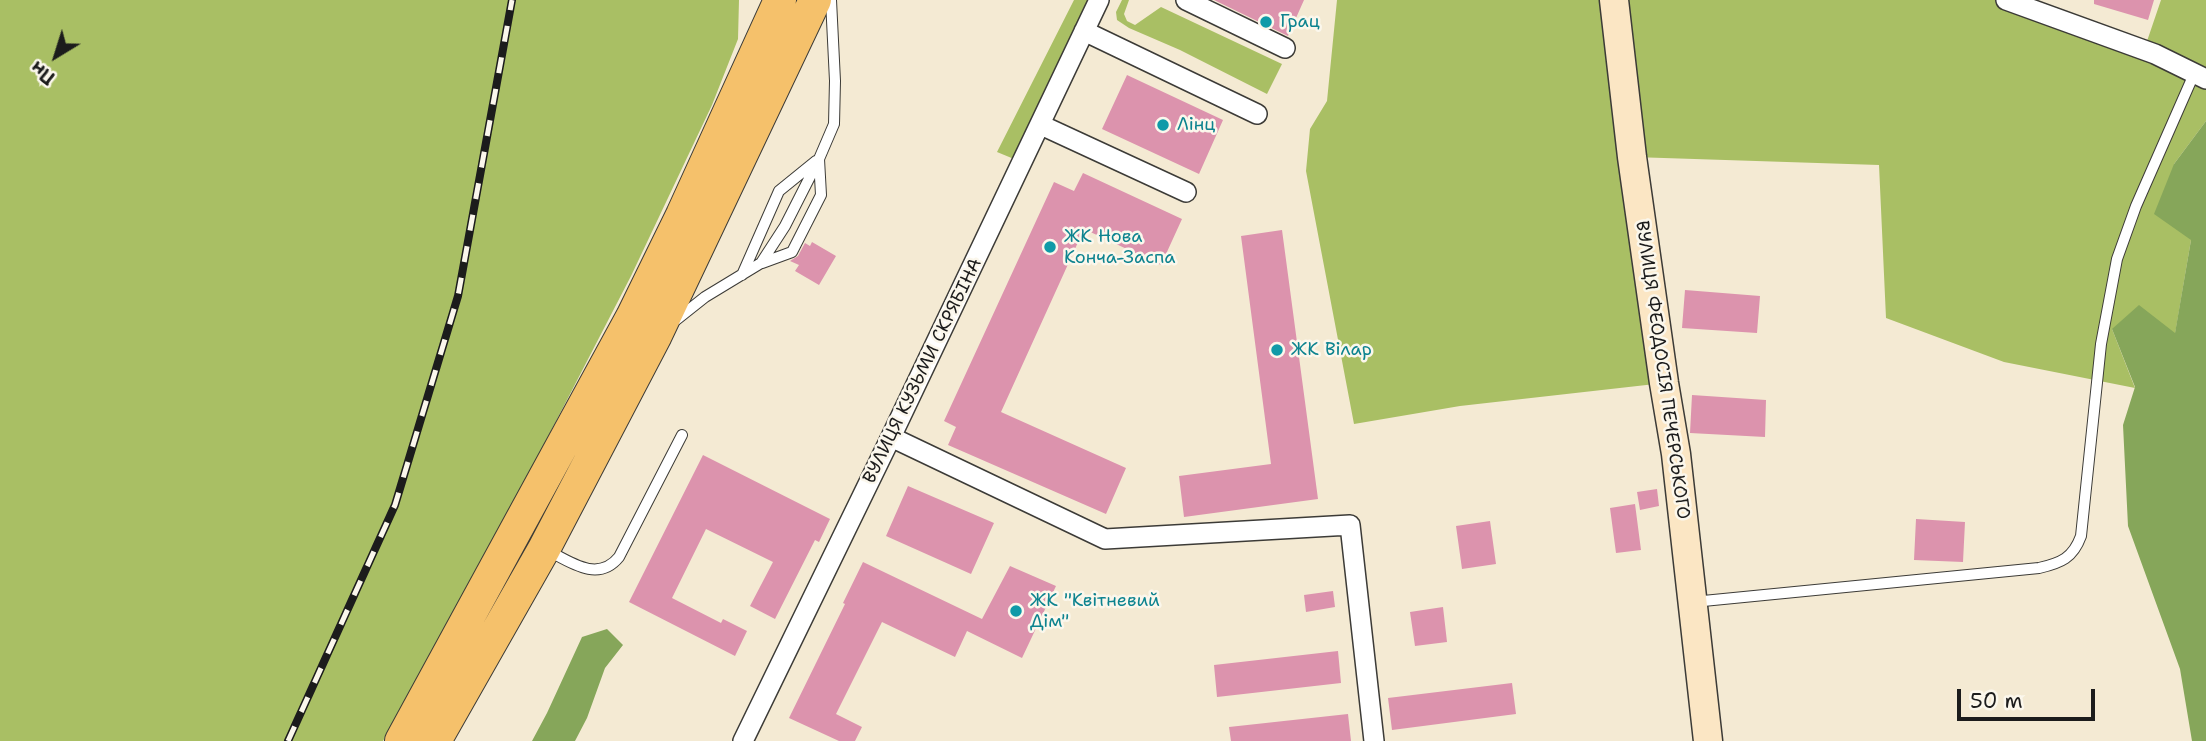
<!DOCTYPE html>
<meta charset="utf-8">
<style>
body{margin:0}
#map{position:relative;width:2206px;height:741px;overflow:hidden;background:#f4ead3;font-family:"Shantell Sans",sans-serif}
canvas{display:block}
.north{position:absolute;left:21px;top:21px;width:70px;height:70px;-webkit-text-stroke:5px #fbf7ec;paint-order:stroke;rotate:218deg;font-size:19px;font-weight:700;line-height:28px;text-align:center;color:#1c1c1c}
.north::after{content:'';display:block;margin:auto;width:24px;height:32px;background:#1c1c1c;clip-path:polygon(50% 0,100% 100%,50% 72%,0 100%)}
.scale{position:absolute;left:1957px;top:689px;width:138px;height:32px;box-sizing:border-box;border:4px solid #1c1c1c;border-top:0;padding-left:9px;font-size:21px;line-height:24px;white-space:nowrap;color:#1c1c1c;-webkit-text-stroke:5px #fbf7ec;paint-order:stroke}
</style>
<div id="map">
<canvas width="2206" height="741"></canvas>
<div class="north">Пн</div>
<div class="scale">50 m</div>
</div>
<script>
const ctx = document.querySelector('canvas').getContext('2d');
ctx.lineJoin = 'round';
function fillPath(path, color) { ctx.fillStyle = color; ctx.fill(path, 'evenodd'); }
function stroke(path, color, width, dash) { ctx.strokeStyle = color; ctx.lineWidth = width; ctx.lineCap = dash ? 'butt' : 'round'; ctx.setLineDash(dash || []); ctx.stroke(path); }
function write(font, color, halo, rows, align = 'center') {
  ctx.font = font + ' "Shantell Sans",sans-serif'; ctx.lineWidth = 5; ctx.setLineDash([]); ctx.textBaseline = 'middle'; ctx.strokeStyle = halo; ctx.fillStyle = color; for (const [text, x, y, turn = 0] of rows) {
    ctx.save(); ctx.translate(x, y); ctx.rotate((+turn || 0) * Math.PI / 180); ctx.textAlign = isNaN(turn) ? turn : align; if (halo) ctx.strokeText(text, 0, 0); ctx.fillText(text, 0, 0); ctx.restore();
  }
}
fillPath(new Path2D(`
 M0 0H739L738 39 712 105 631 276 508 514 383 741H0Z
 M1074 0H1088L1014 159 997 152Z
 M1122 0H1129L1124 14 1127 21 1135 25 1161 7 1282 64 1267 94 1180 50 1129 28 1117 20 1116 12Z
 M1337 0H2006L2144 50 2161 0H2206V121L2174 164 2191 240 2175 334 2112 329 2135 388 2004 362 1886 318 1879 165 1633 157 1664 383 1460 406 1354 424 1306 171 1310 129 1327 101Z`), '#a9bf64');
fillPath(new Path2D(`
 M2206 121V741H2192L2180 669 2128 526 2123 425 2135 387 2112 329 2139 305 2175 333 2191 240 2154 214 2174 164Z
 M607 629 623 645 605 668 587 718 575 741H532L547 713 582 637Z`), '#86a65a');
fillPath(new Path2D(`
 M1214 0H1304L1288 36Z
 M2094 0H2154L2148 20 2094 4Z
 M1127 75 1223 120 1199 174 1102 129Z
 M1083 173 1182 219 1161 265 1084 229 1001 412 1126 468 1106 514 948 445 956 427 944 421 1054 182 1074 191Z
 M1282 230 1318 499 1184 517 1179 476 1271 464 1241 236Z
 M812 242 836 256 819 285 795 271 799 265 790 261 798 256 805 243 810 246Z
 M1685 290 1760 296 1757 333 1682 328Z
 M1692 395 1766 400 1765 437 1690 433Z
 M703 455 830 519 819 542 815 540 775 619 750 606 773 562 706 529 672 598 721 623 723 619 747 631 735 656 629 602Z
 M908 486 994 523 971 574 886 536Z
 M1657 489 1659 506 1640 510 1637 492Z
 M1635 504 1641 550 1616 553 1610 508Z
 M1916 519 1965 522 1963 562 1914 560Z
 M1490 521 1496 564 1462 569 1456 526Z
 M863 562 982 619 1010 566 1056 586 1022 658 967 631 955 657 882 622 836 714 862 727 855 741H839L789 718 845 604 843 603Z
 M1333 591 1335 607 1306 612 1304 595Z
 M1443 607 1447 642 1415 646 1410 612Z
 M1338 651 1341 683 1217 697 1214 665Z
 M1512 683 1516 714 1392 730 1388 698Z
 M1348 714 1351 741H1231L1229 727Z`), '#dc93ad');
const lane = new Path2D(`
 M762 263 792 252 821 195 819 159
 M742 275 779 191 816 161
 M676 320 705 297 761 263 785 226 819 159 834 124 835 81 831 0
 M547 550C570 562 598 583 619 557L682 435
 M1693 602 2039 568C2061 563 2073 558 2081 536L2101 344 2117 259 2136 206 2194 74`);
const street = new Path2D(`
 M1186 0 1285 48
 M2006 0 2155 54 2206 79
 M1084 31 1257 114
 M1041 125 1186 192
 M891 437 1105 539 1350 525 1374 741
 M743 741 891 437 1099 0`);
const secondary = new Path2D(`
 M1614 0 1632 157 1664 383 1676 454 1708 741`);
const primary = new Path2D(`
 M401 741 632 317 682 215 780 0
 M435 741 544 549 656 335 815 0`);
stroke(lane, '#3c3b37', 12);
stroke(street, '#3c3b37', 22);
stroke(secondary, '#3c3b37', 31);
stroke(primary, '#3c3b37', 34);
stroke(lane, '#fff', 10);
stroke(street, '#fff', 19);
stroke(secondary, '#fbe6c4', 28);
stroke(primary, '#f5c16b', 32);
const rail = new Path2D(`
 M288 741 395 505 458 296 512 0`);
stroke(rail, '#1c1c1c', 8);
stroke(rail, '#fbf7ec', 5, [16]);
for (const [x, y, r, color] of [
 [1266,22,7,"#0f9aa8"],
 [1163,125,7,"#0f9aa8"],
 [1050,247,7,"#0f9aa8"],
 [1277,350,7,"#0f9aa8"],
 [1016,611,7,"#0f9aa8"]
]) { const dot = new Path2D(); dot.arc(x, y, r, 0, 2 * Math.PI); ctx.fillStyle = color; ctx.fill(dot); stroke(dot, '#fbf7ec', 2.5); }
write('18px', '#0d838f', '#fbf7ec', [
 ["Грац",1280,22],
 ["Лінц",1177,125],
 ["ЖК Нова",1064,237],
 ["Конча-Заспа",1064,258],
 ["ЖК Вілар",1291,350],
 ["ЖК \"Квітневий",1030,601],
 ["Дім\"",1030,622]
], 'left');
write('18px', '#1c1c1c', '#fbf7ec', [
 ["ВУЛИЦЯ ФЕОДОСІЯ ПЕЧЕРСЬКОГО",1662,370,82],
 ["ВУЛИЦЯ КУЗЬМИ СКРЯБІНА",923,371,-64]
]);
</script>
